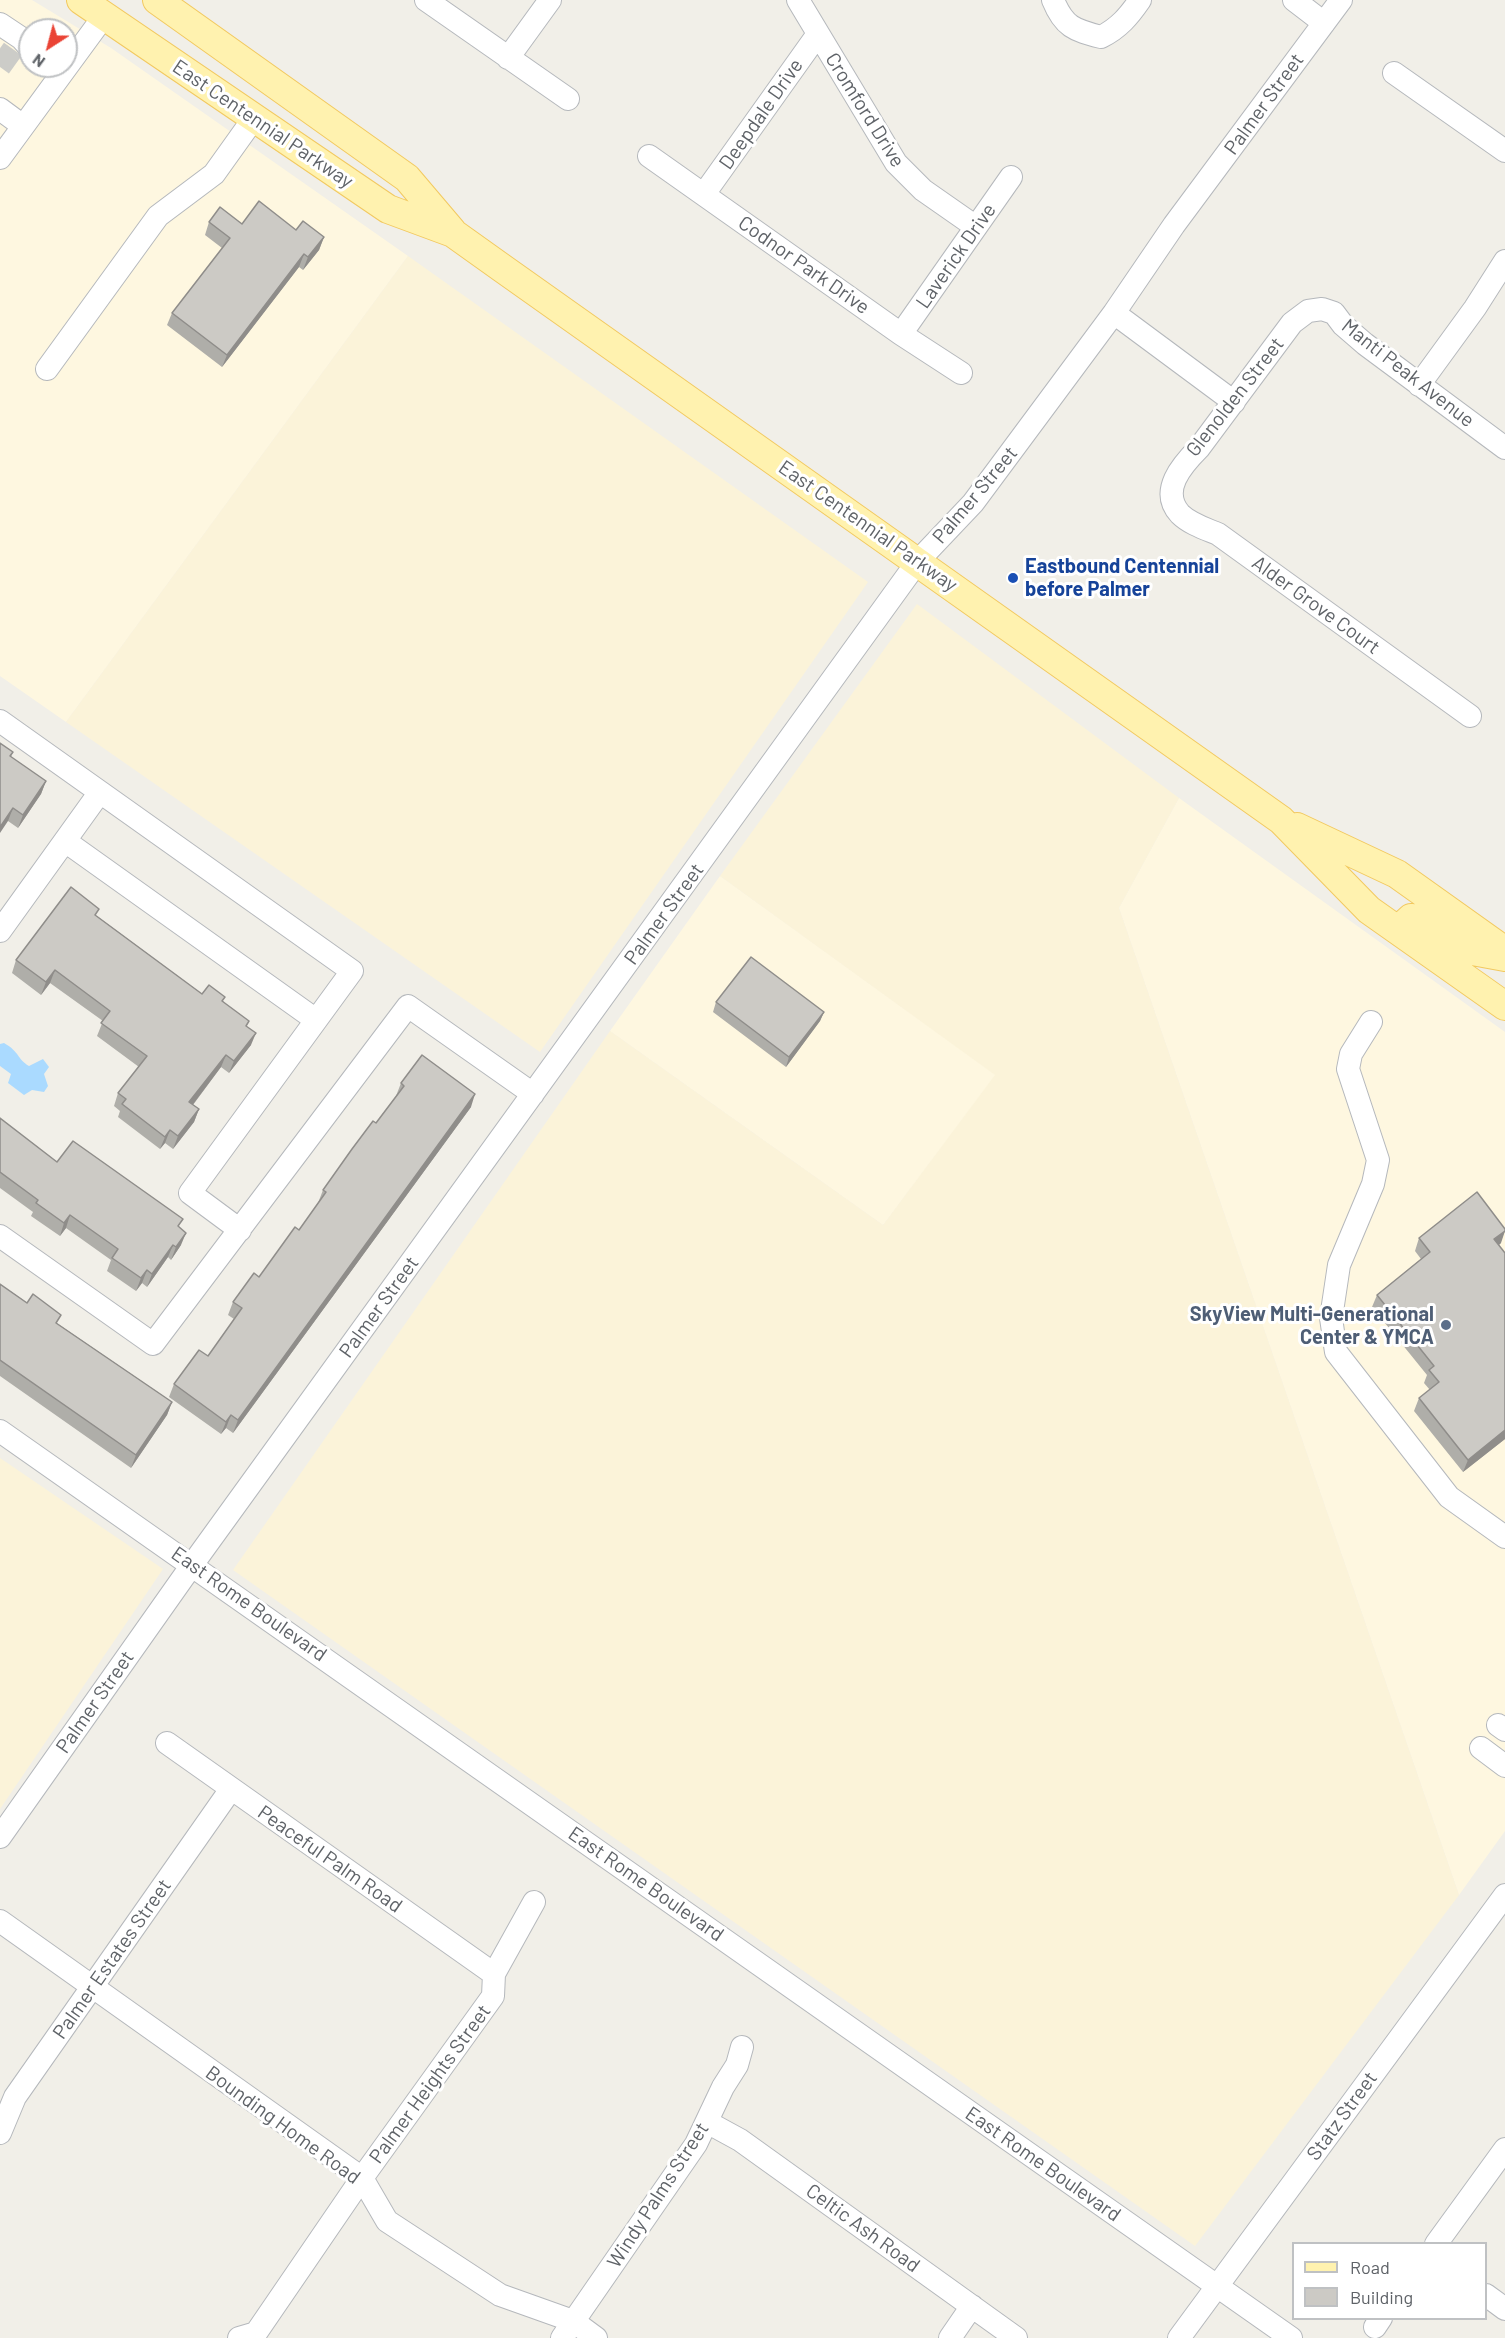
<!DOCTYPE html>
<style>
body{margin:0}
#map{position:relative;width:1505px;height:2338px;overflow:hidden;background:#f1efe8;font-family:Barlow,sans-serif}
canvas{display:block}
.legend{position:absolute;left:1292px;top:2242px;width:195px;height:78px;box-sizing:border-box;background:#fff;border:2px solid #bfc1c3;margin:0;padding:8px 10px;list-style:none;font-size:18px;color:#5f6368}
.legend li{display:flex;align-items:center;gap:12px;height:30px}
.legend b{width:30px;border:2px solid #bfc1c3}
.north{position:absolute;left:18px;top:18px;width:60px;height:60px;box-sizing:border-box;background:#fff;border:2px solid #bfc1c3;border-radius:50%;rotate:216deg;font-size:16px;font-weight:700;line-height:24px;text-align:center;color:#5f6368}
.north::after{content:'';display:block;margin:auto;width:21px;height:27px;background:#ea4335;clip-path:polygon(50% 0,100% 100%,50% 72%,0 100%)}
</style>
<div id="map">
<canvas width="1505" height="2338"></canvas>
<ul class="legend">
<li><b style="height:8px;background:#fff2af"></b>Road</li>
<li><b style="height:16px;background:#cccac5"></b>Building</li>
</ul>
<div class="north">N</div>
</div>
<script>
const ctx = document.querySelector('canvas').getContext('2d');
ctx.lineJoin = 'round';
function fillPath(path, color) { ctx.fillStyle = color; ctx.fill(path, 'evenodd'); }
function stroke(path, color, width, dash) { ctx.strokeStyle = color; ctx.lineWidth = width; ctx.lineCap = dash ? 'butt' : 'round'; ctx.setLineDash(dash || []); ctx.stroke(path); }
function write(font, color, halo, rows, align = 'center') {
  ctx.font = font + ' Barlow,sans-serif'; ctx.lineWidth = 6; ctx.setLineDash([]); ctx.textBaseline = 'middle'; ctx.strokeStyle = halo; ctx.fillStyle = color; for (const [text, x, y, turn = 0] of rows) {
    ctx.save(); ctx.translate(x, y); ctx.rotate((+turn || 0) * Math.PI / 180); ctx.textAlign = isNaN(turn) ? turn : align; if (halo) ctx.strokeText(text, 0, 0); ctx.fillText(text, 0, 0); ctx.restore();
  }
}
fillPath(new Path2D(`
 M0 0H32L111 48 408 256 66 722 0 676ZM30 30H66V66H30Z
 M1179 798 1505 1032V1831L1459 1895 1119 908Z
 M720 876 996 1075 883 1225 610 1031Z`), '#fef7e0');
fillPath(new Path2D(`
 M408 256 868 582 540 1052 66 722Z
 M917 604 1179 798 1119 908 1459 1895 1195 2246 233 1570 610 1031 883 1225 995 1075 720 876Z
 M0 1458 163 1569 0 1809Z`), '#fbf3d9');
fillPath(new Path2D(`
 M4 1043C20 1052 17 1059 29 1066L43 1059 49 1067 44 1074 48 1086 44 1092 32 1090 24 1095 8 1083 11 1074 0 1066V1044Z`), '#aadaff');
stroke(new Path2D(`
 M0 67 13 49`), '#ccccc8', 22, [22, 11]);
const minor = new Path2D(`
 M426 0 568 99
 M798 0 896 163 923 190 976 227
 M1053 0C1064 27 1074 30 1101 37 1119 28 1129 16 1140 0
 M1294 0 1324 23
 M0 24 21 38 30 48
 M508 58 550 0
 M1394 73 1505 151
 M0 109 23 126
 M649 156 901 334 961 373
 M0 158 104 16
 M704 194 818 34
 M1114 313 1234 402
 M901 334 1011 177
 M47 369 158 216 214 174 254 118
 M1419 385 1475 308 1505 261
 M1470 716 1218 534C1206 529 1190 524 1180 514 1159 491 1182 465 1199 448L1292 323 1308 311 1322 309 1334 313 1343 325 1365 344 1505 448
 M0 721 352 971 190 1193 240 1230
 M65 841 316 1020
 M0 931 100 792
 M1371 1022 1351 1054 1348 1069 1378 1160 1373 1184 1339 1265 1331 1318 1336 1352 1449 1497 1505 1537
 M0 1236 153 1344 408 1006 533 1094
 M0 1431 1291 2338
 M1498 1725 1505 1730
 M167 1743 494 1974
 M1481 1748 1505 1766
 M0 1837 192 1565 918 561 973 503 1114 313 1174 225 1341 0
 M0 1921 362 2178 387 2221 500 2295 573 2321 596 2338
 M707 2122 740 2140 1016 2338
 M0 2133 15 2097 231 1789
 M1436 2244 1505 2149
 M1486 2295 1505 2309
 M1375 2327 1381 2318
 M239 2338 256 2333 362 2178 493 1996 494 1974 534 1902
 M562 2338 696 2144 723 2087 737 2065 742 2047
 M950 2338 972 2306
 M1179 2338 1505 1895`);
const major = new Path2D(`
 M81 0 388 209 453 233 502 268 1281 820 1369 910 1505 1006
 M157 0 407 178 452 231
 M1297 827 1397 874 1505 951
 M1398 930 1411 918 1423 919 1467 950 1505 957`);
stroke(minor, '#b5b8bc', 24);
stroke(major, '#f2c960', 30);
stroke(minor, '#fff', 22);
stroke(major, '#fff2af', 28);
fillPath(new Path2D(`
 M209 222 242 224 296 230 324 237 319 250 303 270 299 267 222 367 167 325 172 313 222 248 205 235Z
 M0 743 13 752 11 757 46 781 41 794 18 828 8 821Z
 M97 916 202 994 223 1001 247 1027 251 1045 229 1073 221 1067 193 1105 199 1109 194 1122 173 1149 165 1143 160 1149 118 1117 120 1111 114 1106 118 1093 139 1067 97 1036 103 1021 50 983 41 995 12 973 16 960Z
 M716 1002 824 1012 820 1021 786 1067 713 1012Z
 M401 1083 471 1107 233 1433 226 1428 221 1434 169 1397 174 1384 208 1356 234 1319 228 1315 233 1302 259 1277 299 1230 318 1203 323 1190 376 1123 396 1096Z
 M0 1118 57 1162 180 1228 181 1245 171 1260 168 1257 147 1287 142 1283 136 1291 107 1271 111 1260 66 1228 60 1236 31 1216 33 1212 0 1188Z
 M1419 1238 1501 1243 1499 1245 1505 1439 1463 1472 1414 1411 1419 1398 1430 1390 1424 1383 1427 1375 1372 1307 1377 1295 1421 1259 1415 1251Z
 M0 1284 172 1402 167 1415 131 1468 0 1376Z`), '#afaea9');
fillPath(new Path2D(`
 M324 237 319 250 303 270 308 257Z
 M304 254 299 267 222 367 227 355Z
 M46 781 41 794 18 828 23 815Z
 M13 808 8 821 0 833V827Z
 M55 970 50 983 41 995 46 982Z
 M824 1012 820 1021 786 1067 789 1057Z
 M256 1033 251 1045 229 1073 234 1061Z
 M226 1055 221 1067 185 1115 189 1102Z
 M475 1094 471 1107 233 1433 238 1420Z
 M199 1109 194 1122 173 1149 178 1136Z
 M170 1130 165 1143 160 1149 165 1137Z
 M70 1215 66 1228 60 1236 64 1223Z
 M1505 1231 1501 1243 1490 1252 1494 1239Z
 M186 1233 181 1245 171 1260 176 1247Z
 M173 1245 168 1257 147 1287 152 1274Z
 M147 1270 142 1283 136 1291 141 1278Z
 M172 1402 167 1415 131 1468 136 1455Z
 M231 1415 226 1428 221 1434 226 1422Z
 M1505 1430V1439L1463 1472 1468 1460Z`), '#8f8d8a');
const building = new Path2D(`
 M259 201 296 230 303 221 324 237 308 257 304 254 227 355 172 313 230 238 209 222 220 207 242 224Z
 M0 743 13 752 10 756 46 781 23 815 13 808 0 827Z
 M71 887 99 909 95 915 202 994 209 985 225 997 222 1001 249 1021 246 1026 256 1033 234 1061 226 1055 189 1102 199 1109 178 1136 170 1130 165 1137 122 1104 126 1099 118 1093 147 1056 101 1023 110 1011 55 970 46 982 16 960Z
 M751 957 824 1012 789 1057 716 1002Z
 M422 1055 475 1094 238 1420 231 1415 226 1422 174 1384 199 1350 208 1356 242 1308 233 1302 254 1273 259 1277 295 1227 299 1230 326 1192 323 1190 352 1149 373 1121 376 1123 404 1086 401 1083Z
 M0 1118 57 1162 73 1141 183 1219 178 1226 186 1233 176 1247 173 1245 152 1274 147 1270 141 1278 112 1258 118 1249 70 1215 64 1223 36 1203 38 1200 0 1172Z
 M1477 1192 1505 1229V1231L1494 1239 1505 1253V1430L1468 1460 1419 1398 1439 1382 1429 1370 1434 1366 1377 1295 1430 1252 1419 1238Z
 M0 1284 27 1303 33 1294 61 1315 56 1323 172 1402 136 1455 0 1360Z`);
fillPath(building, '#cccac5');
stroke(building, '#8f8d8a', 1.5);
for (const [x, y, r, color] of [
 [1013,578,6,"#1a4fb4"],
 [1446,1325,6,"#5c6f8a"]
]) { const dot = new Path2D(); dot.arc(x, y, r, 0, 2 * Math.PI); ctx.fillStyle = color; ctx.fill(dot); stroke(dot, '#fff', 2); }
write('20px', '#5f6368', '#fff', [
 ["Palmer Street",1264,104,-54],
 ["Cromford Drive",865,110,58],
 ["Deepdale Drive",761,114,-55],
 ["East Centennial Parkway",263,124,34],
 ["Laverick Drive",956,256,-55],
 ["Codnor Park Drive",804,265,35],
 ["Manti Peak Avenue",1408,373,38],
 ["Glenolden Street",1235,397,-52],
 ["Palmer Street",975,495,-50],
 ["East Centennial Parkway",868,526,35],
 ["Alder Grove Court",1316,605,36],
 ["Palmer Street",664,914,-54],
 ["Palmer Street",379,1307,-54],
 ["East Rome Boulevard",249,1604,35],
 ["Palmer Street",95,1702,-55],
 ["Peaceful Palm Road",330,1859,35],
 ["East Rome Boulevard",646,1884,35],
 ["Palmer Estates Street",112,1959,-55],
 ["Palmer Heights Street",430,2084,-54],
 ["Statz Street",1342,2116,-54],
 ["Bounding Home Road",283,2125,36],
 ["East Rome Boulevard",1043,2164,35],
 ["Windy Palms Street",658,2195,-57],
 ["Celtic Ash Road",863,2228,36]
]);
write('bold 20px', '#164399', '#fff', [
 ["Eastbound Centennial",1025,566],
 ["before Palmer",1025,589]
], 'left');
write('bold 20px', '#4e5e75', '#fff', [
 ["SkyView Multi-Generational",1434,1314],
 ["Center & YMCA",1434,1337]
], 'right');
</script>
